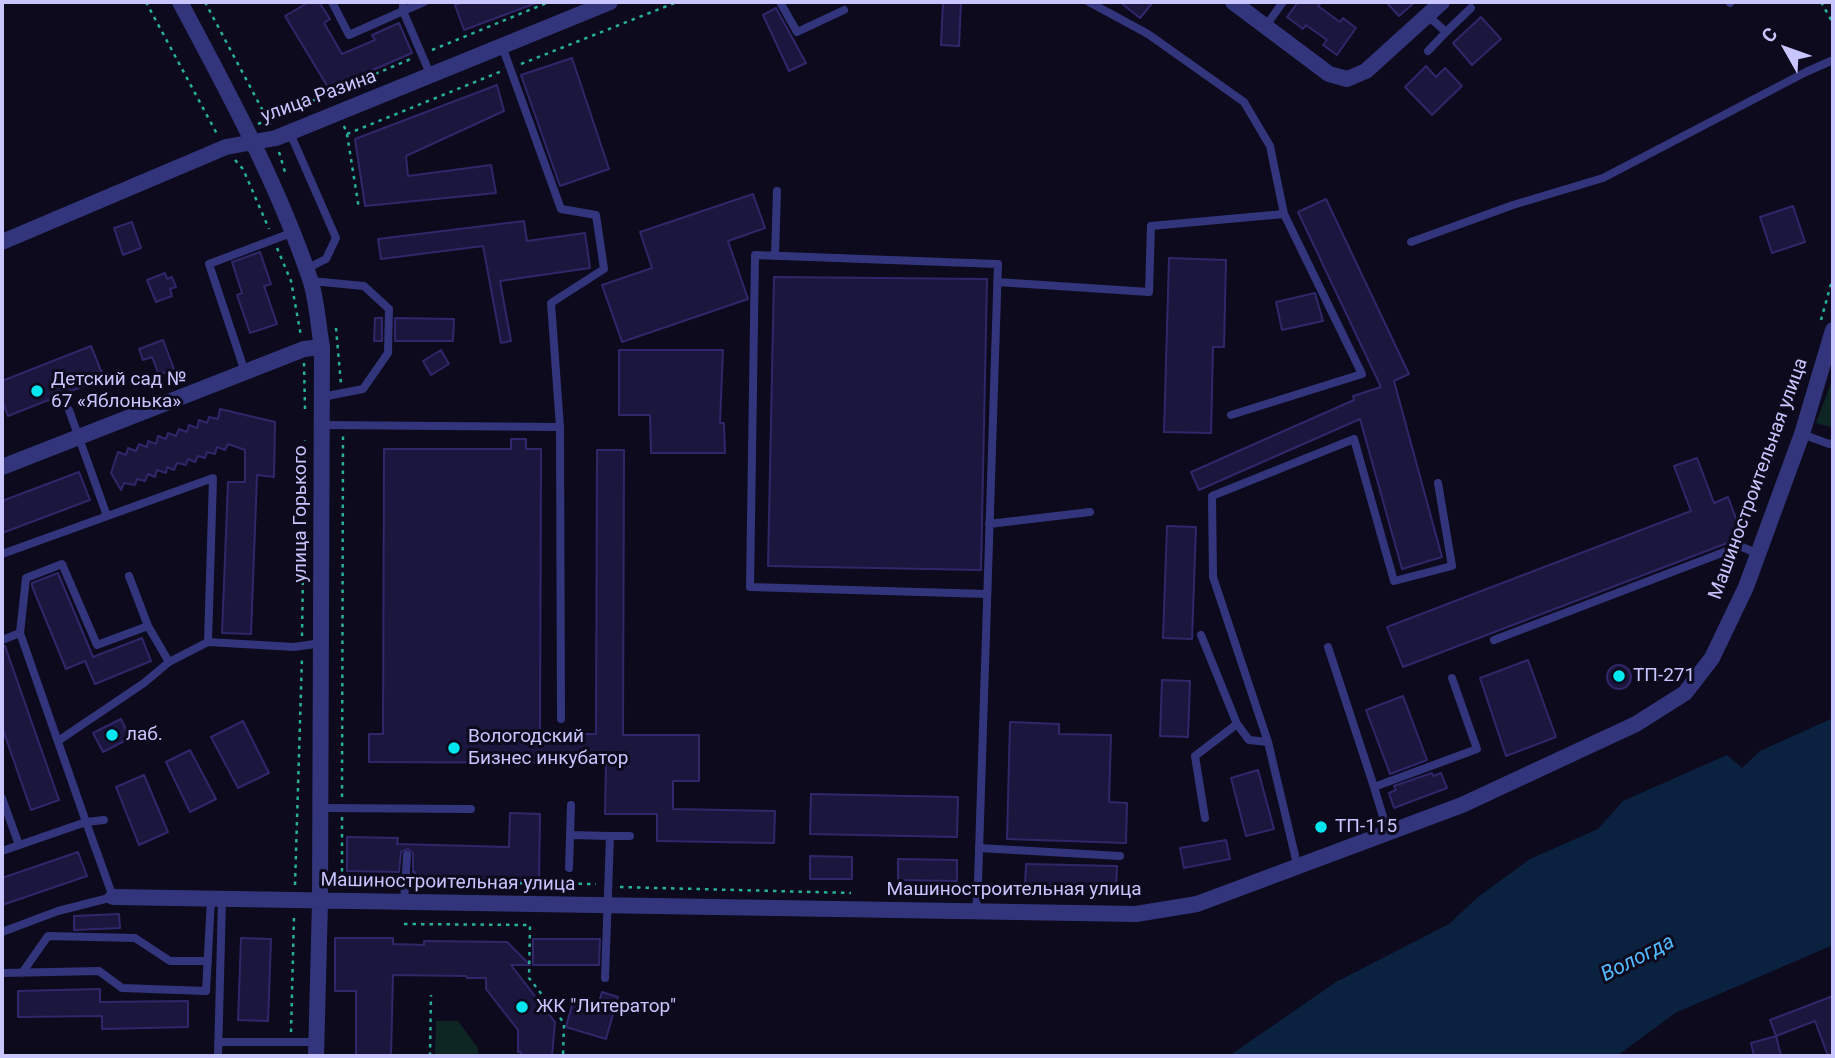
<!DOCTYPE html>
<meta charset="utf-8">
<style>
body{margin:0}
#map{position:relative;width:1835px;height:1058px;overflow:hidden;background:#0c0a1c;font-family:Roboto,sans-serif}
canvas{display:block}
.frame{position:absolute;inset:0;border:4px solid #c8c5ff;pointer-events:none}
.north{position:absolute;left:1751px;top:14px;width:70px;height:70px;-webkit-text-stroke:5px #0c0a1c;paint-order:stroke;rotate:310deg;font-size:19px;font-weight:700;line-height:28px;text-align:center;color:#c8c5ff}
.north::after{content:'';display:block;margin:auto;width:24px;height:32px;background:#c8c5ff;clip-path:polygon(50% 0,100% 100%,50% 72%,0 100%)}
</style>
<div id="map">
<canvas width="1835" height="1058"></canvas>
<div class="frame"></div>
<div class="north">С</div>
</div>
<script>
const ctx = document.querySelector('canvas').getContext('2d');
ctx.lineJoin = 'round';
function fillPath(path, color) { ctx.fillStyle = color; ctx.fill(path, 'evenodd'); }
function stroke(path, color, width, dash) { ctx.strokeStyle = color; ctx.lineWidth = width; ctx.lineCap = dash ? 'butt' : 'round'; ctx.setLineDash(dash || []); ctx.stroke(path); }
function write(font, color, halo, rows, align = 'center') {
  ctx.font = font + ' Roboto,sans-serif'; ctx.lineWidth = 6; ctx.setLineDash([]); ctx.textBaseline = 'middle'; ctx.strokeStyle = halo; ctx.fillStyle = color; for (const [text, x, y, turn = 0] of rows) {
    ctx.save(); ctx.translate(x, y); ctx.rotate((+turn || 0) * Math.PI / 180); ctx.textAlign = isNaN(turn) ? turn : align; if (halo) ctx.strokeText(text, 0, 0); ctx.fillText(text, 0, 0); ctx.restore();
  }
}
fillPath(new Path2D(`
 M1833 378V428L1816 423Z
 M436 1021H458L478 1048V1056H435Z`), '#0d2623');
fillPath(new Path2D(`
 M1833 718V945L1675 1013 1617 1056H1229L1336 982 1449 924 1478 897 1530 859 1598 829 1623 801 1727 755 1742 768 1760 751Z`), '#0a2240');
const building = new Path2D(`
 M309 2H319L330 19 324 23 342 54 375 40 372 35 399 23 412 53 329 89 285 16Z
 M463 2H536V3L464 30 455 5Z
 M943 2H961L959 46 941 45Z
 M1120 2H1153L1140 18Z
 M1298 2H1322L1318 6 1340 22 1343 18 1356 28 1337 55 1323 45 1327 40 1306 25 1303 29 1287 17Z
 M1386 2H1415L1399 16Z
 M776 8 806 63 789 71 763 15Z
 M1481 17 1501 39 1472 65 1453 43Z
 M572 58 609 169 560 186 521 75Z
 M1426 66 1436 77 1445 68 1462 86 1432 115 1405 87Z
 M497 85 504 111 406 156 408 176 491 165 496 193 365 206 355 139Z
 M753 194 765 228 728 241 748 299 622 342 602 285 652 268 640 232Z
 M1326 199 1409 374 1394 381 1442 557 1402 569 1360 419 1199 490 1191 472 1354 400 1353 396 1381 387 1298 212Z
 M1793 206 1805 242 1772 253 1760 217Z
 M524 221 527 241 585 233 590 268 500 281 511 341 501 343 483 246 381 259 378 239Z
 M132 222 141 248 123 255 114 228Z
 M260 252 271 284 264 286 277 324 250 333 237 295 242 293 232 262Z
 M1169 258 1226 260 1224 347H1213L1211 433 1164 432Z
 M165 273 167 279 172 277 176 287 170 289 172 296 156 302 147 280Z
 M774 277 987 279 981 570 768 566Z
 M1315 293 1323 321 1282 330 1276 302Z
 M375 318H382V341H374Z
 M395 318 454 319 453 341H395Z
 M163 340 174 369 159 375 152 357 143 360 139 349Z
 M91 346 104 378 8 416 2 400V381Z
 M441 350 449 364 431 375 423 361Z
 M619 350H723L720 423H724L725 453H651L650 415H619Z
 M220 409 275 422 274 477 257 475 251 634 222 633 228 482H245V450L228 444 225 450 217 447 215 454 207 452 205 458 198 456 195 462 188 459 186 465 177 463 174 470 167 467 166 473 157 470 155 477 148 474 145 481 137 479 135 485 124 483 121 490 111 473 118 452 126 455 128 448 136 451 139 444 147 447 148 441 156 444 158 436 166 439 168 433 176 436 179 429 187 432 189 425 197 428 199 420 207 423 209 417 218 419Z
 M511 439H526V449H541L540 734H596L597 450H624L623 735H699V781H673V809L775 811 774 843 657 841V814H605L606 763 369 762V734H383L384 449H511Z
 M1764 450 1775 454 1769 469 1758 466Z
 M1697 458 1714 503 1728 497 1743 537 1403 667 1387 627 1691 511 1674 466Z
 M79 472 90 500 2 533V501Z
 M1167 526 1196 527 1192 639 1163 638Z
 M58 573 93 657 142 638 151 661 95 684 85 661 66 669 32 586V583Z
 M5 646 59 800 31 810 2 727V647Z
 M1528 660 1556 737 1506 756 1480 678Z
 M1607 677a12 12 0 1 1 24 0a12 12 0 1 1-24 0Z
 M1162 680 1190 681 1188 737 1160 736Z
 M1403 696 1427 760 1390 774 1366 710Z
 M121 719 130 738 103 752 93 733Z
 M243 721 269 773 238 788 211 737Z
 M1010 722 1059 724V734L1111 735 1109 802 1127 803 1126 843 1007 839Z
 M190 750 216 799 190 812 166 762Z
 M1258 770 1274 829 1246 836 1231 778Z
 M1432 773 1433 776 1441 773 1447 788 1394 808 1389 793 1396 790 1394 786Z
 M144 775 168 832 139 845 116 787Z
 M811 794 958 797 957 837 810 834Z
 M510 813 540 814 539 881 415 878V872H413V853L408 849 401 852 399 872 347 871V837L398 838 397 844 509 847Z
 M1226 840 1230 859 1184 868 1180 848Z
 M78 852 87 876 2 905V878Z
 M810 856 852 857V879H810Z
 M898 859 957 860V881L898 880Z
 M1026 864 1117 866 1116 888 1025 886Z
 M119 914 120 928 74 930V916Z
 M241 938 271 939 268 1021 238 1020Z
 M335 938H393V944L424 945V941L507 942 530 965H511L555 1022 552 1056H520L521 1052H518V1030L486 989V978H467L466 976 393 975 391 1056H356V991H335Z
 M533 939H600L599 965H533Z
 M100 989V1002L188 1001V1027L102 1029V1016L18 1017V991Z
 M602 992 618 997 606 1039 566 1027 573 1001 597 1009Z
 M1833 996V1056H1828L1815 1021 1776 1036 1770 1020Z
 M1776 1036 1781 1056H1754L1751 1043Z`);
fillPath(building, '#1b163d');
stroke(building, '#30276a', 2);
stroke(new Path2D(`
 M146 2 217 134
 M205 2 271 126
 M1821 2 1833 23
 M432 50 549 2
 M521 64 677 2
 M258 124 413 58
 M344 126 347 134 359 209
 M347 134 502 71
 M279 152 285 172
 M235 160 243 169 269 229
 M277 248 291 281 301 336
 M1821 320 1833 277
 M336 328 341 384
 M304 363 305 409
 M302 636 305 440
 M342 797 343 436
 M342 817V882H393
 M417 882 596 884
 M295 885 302 657
 M620 887 851 893
 M404 924 530 925 529 978 564 1023 563 1056
 M291 1032 294 916
 M430 1056 431 995`), '#28b09f', 2.5, [3.5, 5]);
stroke(new Path2D(`
 M332 2 349 35 403 11 431 76
 M403 2V11L424 2
 M780 2 797 32 844 10
 M1729 2 1730 3
 M1427 15 1446 32 1471 8
 M1265 27 1283 2
 M502 46 561 209 596 215 604 269 551 303 560 427 561 719
 M1428 51 1446 32
 M290 133 336 238 326 259 306 269
 M1411 242 1513 205 1603 178 1806 72 1833 60
 M775 255 777 191
 M311 281 364 286 389 309 388 353 363 389 322 397
 M997 282 1149 292 1151 226 1284 214 1270 146 1244 102 1148 34 1089 2
 M245 372 209 264 291 233
 M69 410 107 516
 M1231 415 1362 374 1284 214
 M323 425 560 427
 M1802 434 1829 444 1833 443
 M989 524 1090 512
 M2 554 213 478 208 642 294 647 322 643
 M148 626 169 662
 M20 633 26 578 62 564 97 645 148 626 129 576
 M1201 635 1237 724
 M2 640 20 633 86 822 104 820
 M1494 640 1740 546 1758 554
 M1328 647 1374 787
 M58 741 144 683 169 662 208 642
 M2 798 19 845
 M321 808 471 809
 M1205 818 1195 756 1237 724 1249 740 1268 742
 M1388 833 1374 787 1477 749 1452 678
 M570 835 610 836
 M979 848 1120 856
 M2 851 86 822 113 897 58 911 2 932
 M569 868 571 805
 M1298 868 1268 742 1213 577 1212 496 1354 439 1394 581 1452 566 1438 483
 M404 903 407 855
 M976 912 978 882 998 264 755 255 750 587 987 594
 M2 973 99 971 122 988 206 991 211 899
 M22 973 48 936 135 938 170 961H208
 M605 978 610 836H630
 M218 1042H316
 M218 1056 222 900`), '#33357c', 8);
stroke(new Path2D(`
 M180 2C228 92 277 182 310 279 317 300 318 325 322 347L320 902 316 1056
 M1233 2 1329 74 1347 79 1366 71 1442 2
 M2 242 226 147 276 138 610 2
 M2 467 304 349 322 347
 M113 897 1136 914 1197 904 1462 805 1636 724 1685 693 1712 658 1746 587 1802 434 1833 330`), '#33357c', 16);
for (const [x, y, r, color] of [
 [37,391,7,"#00e7f0"],
 [1619,676,7,"#00e7f0"],
 [112,735,7,"#00e7f0"],
 [454,748,7,"#00e7f0"],
 [1321,827,7,"#00e7f0"],
 [522,1007,7,"#00e7f0"]
]) { const dot = new Path2D(); dot.arc(x, y, r, 0, 2 * Math.PI); ctx.fillStyle = color; ctx.fill(dot); stroke(dot, '#0c0a1c', 2.5); }
write('19px', '#c8c5ff', '#0c0a1c', [
 ["улица Разина",319,97,-20],
 ["Машиностроительная улица",1759,479,-70],
 ["улица Горького",301,514,-90],
 ["Машиностроительная улица",448,883,1],
 ["Машиностроительная улица",1014,890]
]);
write('19px', '#c8c5ff', '#0c0a1c', [
 ["Детский сад №",51,380],
 ["67 «Яблонька»",51,402],
 ["ТП-271",1633,676],
 ["лаб.",126,735],
 ["Вологодский",468,737],
 ["Бизнес инкубатор",468,759],
 ["ТП-115",1335,827],
 ["ЖК \"Литератор\"",536,1007]
], 'left');
write('italic 21px', '#53baff', '#0c0a1c', [
 ["Вологда",1638,959,-27]
]);
</script>
